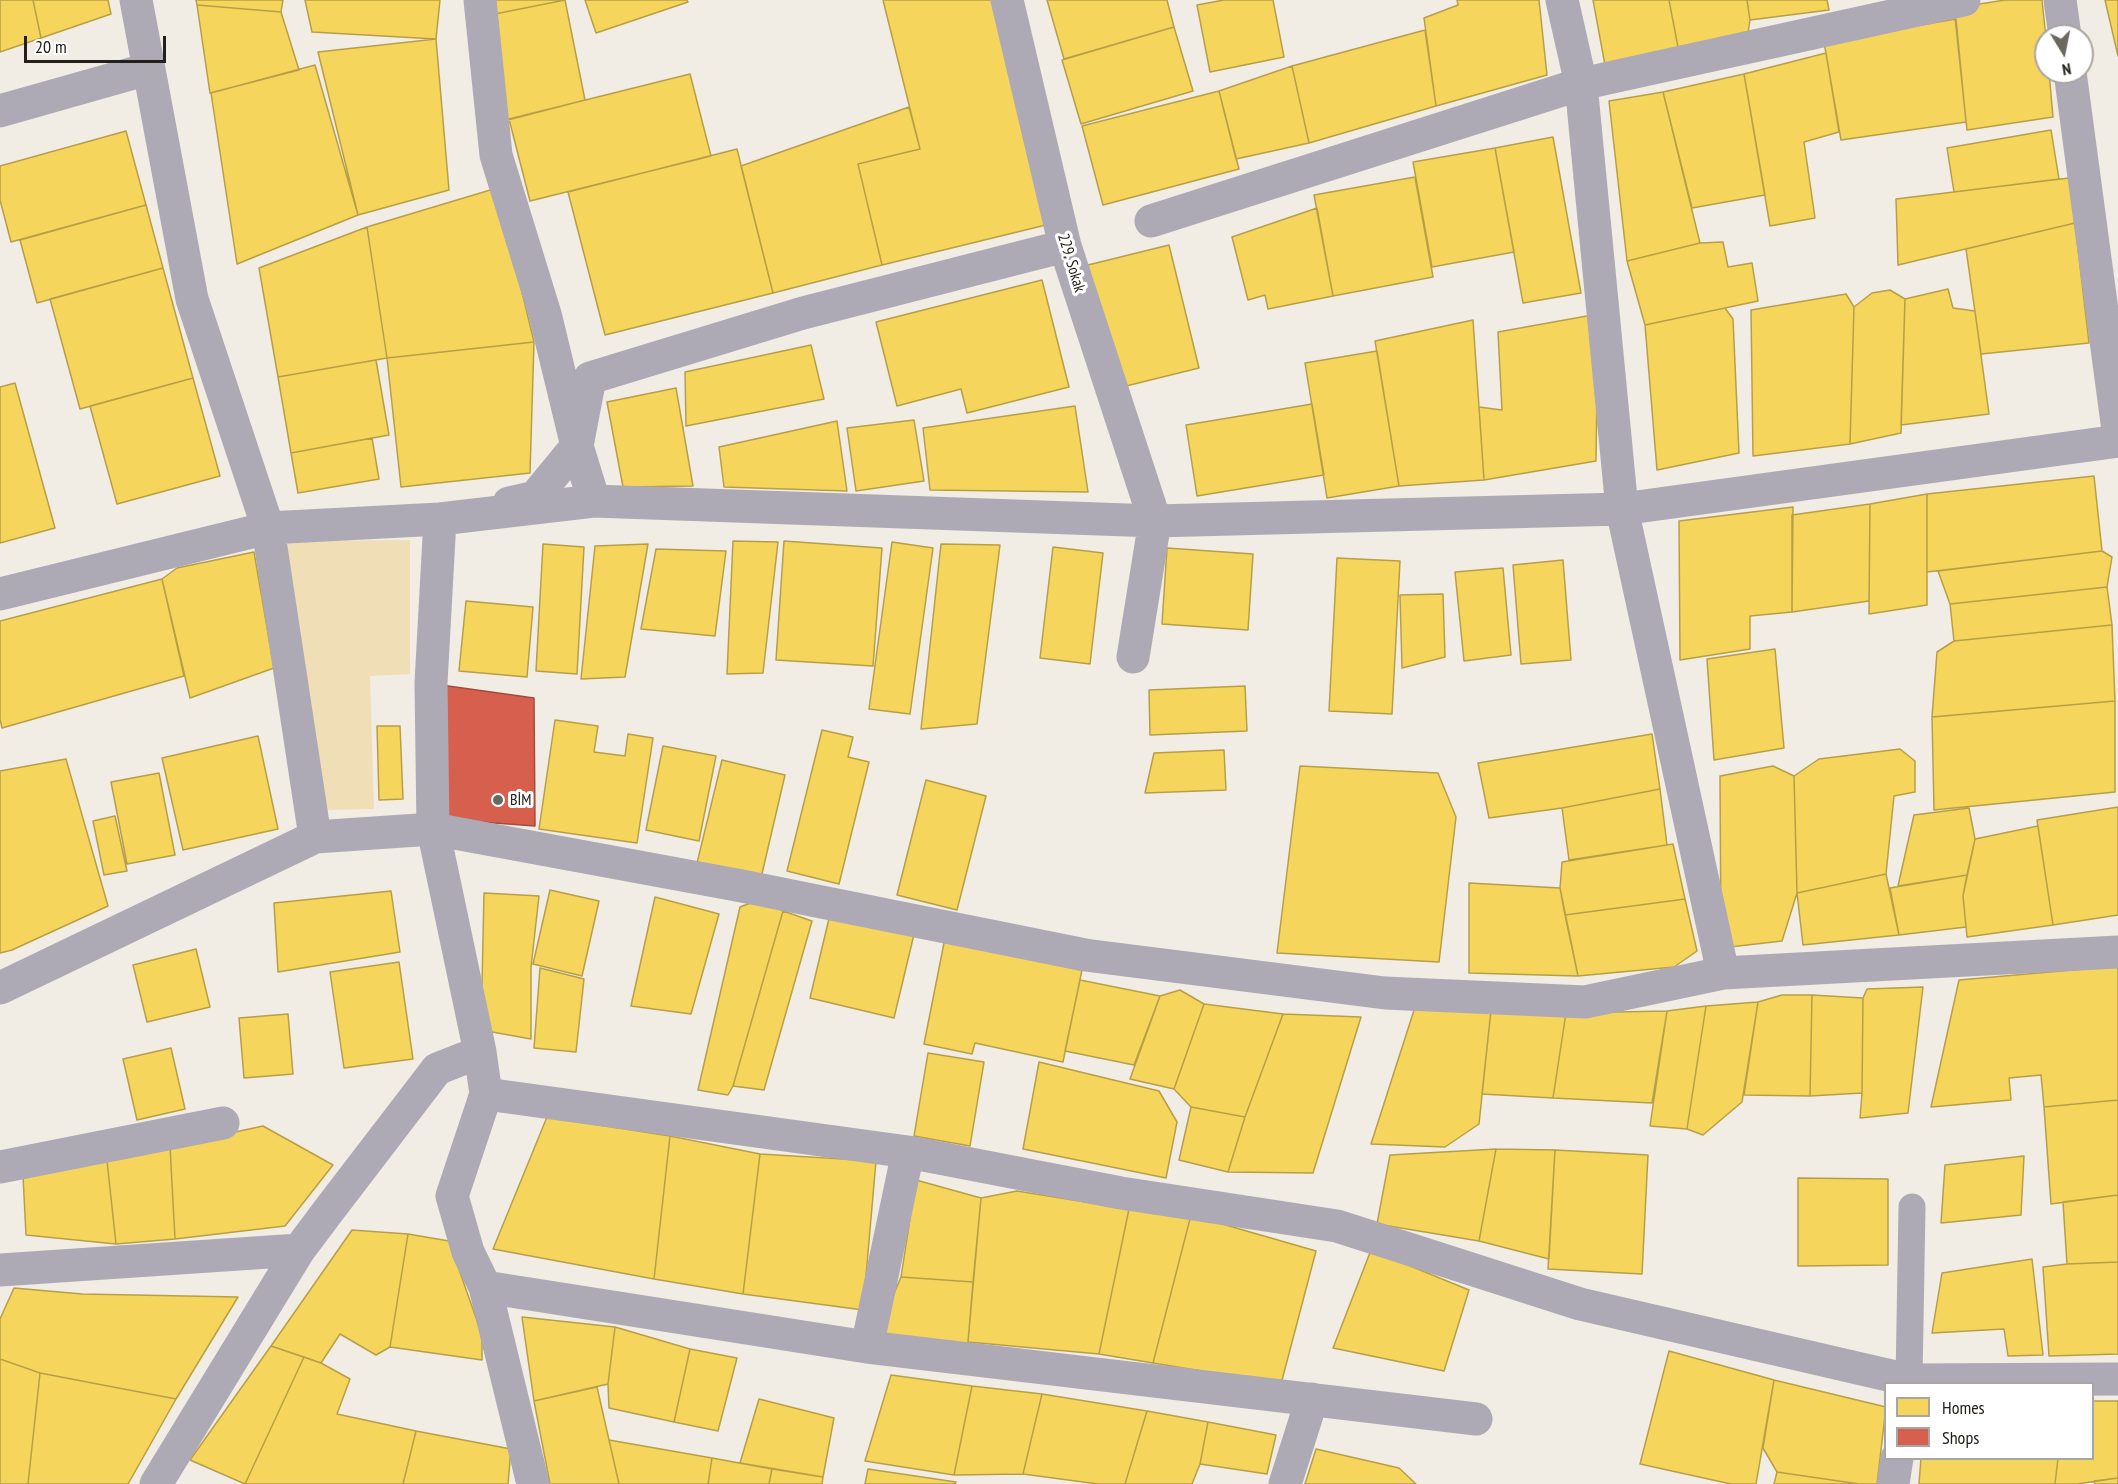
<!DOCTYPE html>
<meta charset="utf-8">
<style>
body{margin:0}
#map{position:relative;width:2118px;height:1484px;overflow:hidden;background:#f1ede4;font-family:"PT Sans Narrow",sans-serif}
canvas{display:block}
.legend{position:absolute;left:1884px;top:1382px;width:210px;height:78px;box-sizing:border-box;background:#fff;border:2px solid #a7a6a3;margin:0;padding:8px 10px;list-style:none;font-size:18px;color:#23201a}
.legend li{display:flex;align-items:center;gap:12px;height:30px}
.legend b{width:30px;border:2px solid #a7a6a3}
.north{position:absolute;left:2034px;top:24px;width:60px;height:60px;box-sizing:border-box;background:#fff;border:2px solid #a7a6a3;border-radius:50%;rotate:170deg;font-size:16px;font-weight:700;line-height:24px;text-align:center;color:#23201a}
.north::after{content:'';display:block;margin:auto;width:21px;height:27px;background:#6b6861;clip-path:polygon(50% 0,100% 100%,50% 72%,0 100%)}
.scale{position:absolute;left:24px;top:36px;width:142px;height:27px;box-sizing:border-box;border:3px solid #23201a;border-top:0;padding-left:8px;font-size:18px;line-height:21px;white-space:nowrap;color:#23201a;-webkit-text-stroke:4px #fff;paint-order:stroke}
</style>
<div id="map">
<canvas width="2118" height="1484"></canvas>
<ul class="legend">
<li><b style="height:16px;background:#f6d55c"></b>Homes</li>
<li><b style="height:16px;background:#d6604d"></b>Shops</li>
</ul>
<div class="north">N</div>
<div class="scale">20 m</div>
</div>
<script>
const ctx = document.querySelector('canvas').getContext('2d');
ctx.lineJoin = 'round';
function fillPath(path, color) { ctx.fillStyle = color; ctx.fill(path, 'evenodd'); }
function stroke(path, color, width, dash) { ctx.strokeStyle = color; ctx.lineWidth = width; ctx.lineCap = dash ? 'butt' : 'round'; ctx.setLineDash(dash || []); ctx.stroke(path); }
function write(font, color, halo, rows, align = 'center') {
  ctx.font = font + ' "PT Sans Narrow",sans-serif'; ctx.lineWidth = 6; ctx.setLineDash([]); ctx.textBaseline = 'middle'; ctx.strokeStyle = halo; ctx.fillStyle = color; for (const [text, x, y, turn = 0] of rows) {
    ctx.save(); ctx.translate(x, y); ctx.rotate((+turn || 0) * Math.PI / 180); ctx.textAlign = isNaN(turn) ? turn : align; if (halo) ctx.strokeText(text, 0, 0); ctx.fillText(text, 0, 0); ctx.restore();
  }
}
fillPath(new Path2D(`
 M410 540V674L370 676 374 809 324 810 283 541Z`), '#f0deb7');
const homes = new Path2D(`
 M0 0H33L41 38 0 52Z
 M33 0H108L111 14 41 38Z
 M196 0H283L281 12 197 5Z
 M305 0H440L436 39 312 32Z
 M489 0H565L490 15Z
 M565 0 585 100 500 122 490 15Z
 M585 0H687L688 2 596 33Z
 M883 0H996L1050 224 882 265 858 164 920 149Z
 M1047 0H1167L1174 27 1064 59Z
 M1224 0H1273L1284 57 1210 72 1197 5Z
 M1457 0H1539L1547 75 1436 106 1424 18 1458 5Z
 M1593 0H1669L1678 47 1605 65Z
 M1669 0H1747L1750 20 1748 33 1678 47Z
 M1747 0H1827L1829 10 1750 20Z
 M2005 0H2042L2046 38V72H2049L2053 117 1967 130 1954 8Z
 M2105 0H2118V56Z
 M197 5 281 12 299 70 210 93Z
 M1956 19 1966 122 1841 140 1824 42Z
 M1174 27 1193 91 1081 124 1062 60Z
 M1425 30 1436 106 1309 143 1292 66Z
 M436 39 449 190 358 215 318 52Z
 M1826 53 1839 132 1804 142 1815 218 1770 226 1744 74Z
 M315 65 358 215 237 264 211 93Z
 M1292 66 1309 143 1236 159 1219 91Z
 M690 74 711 156 530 201 509 119Z
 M1744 74 1765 195 1692 208 1663 92Z
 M1219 91 1239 169 1103 205 1082 126Z
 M1663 92 1700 243 1627 261 1609 101Z
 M909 107 920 149 858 164 882 265 773 293 741 166Z
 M2051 130 2059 179 1954 192 1947 148Z
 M126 131 146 205 11 242 0 200V166Z
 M1553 137 1581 293 1523 303 1495 148Z
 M1495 148 1514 252 1432 267 1413 162Z
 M737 149 773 293 605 335 568 192Z
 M1415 177 1433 277 1333 296 1314 195Z
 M2069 178 2075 223 1898 265 1896 199Z
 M497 188 534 342 387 358 367 227Z
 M146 205 163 268 37 303 20 240Z
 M1317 208 1333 296 1268 309 1265 295 1248 300 1232 237Z
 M2075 223 2089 343 1981 354 1966 249Z
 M367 227 387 358 278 377 259 268Z
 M1723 242 1728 267 1752 263 1758 301 1645 325 1627 261 1700 243Z
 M1169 245 1199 368 1118 388 1088 265Z
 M163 268 193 378 80 409 50 299Z
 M1042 280 1069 387 967 413 961 389 897 406 876 322Z
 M1948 289 1953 308 1975 311 1989 414 1901 425 1905 299Z
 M1890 290 1905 299 1901 433 1850 444 1854 307 1872 293Z
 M1846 294 1854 307 1850 444 1753 456 1751 310Z
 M1725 308 1733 319 1739 453 1657 470 1645 325Z
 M1598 314 1596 461 1484 480 1479 407 1502 410 1498 332Z
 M1473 320 1484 480 1399 486 1375 341Z
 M534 342 530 473 401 487 387 358Z
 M811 345 824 399 686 426 685 372Z
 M1377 351 1399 486 1327 498 1305 363Z
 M376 360 389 435 291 453 278 377Z
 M193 378 220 476 117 504 90 406Z
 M15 383 55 528 0 543V387Z
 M676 388 693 486 623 487 607 402Z
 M1312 404 1324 475 1197 496 1186 425Z
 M1075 406 1088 492 930 490 923 428Z
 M914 420 924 481 856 491 847 428Z
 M837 421 847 491 724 487 719 447Z
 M372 438 379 479 298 493 291 453Z
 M2094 476 2102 551 1927 572V494Z
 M1927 494V605L1869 614 1870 504Z
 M1870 504 1869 601 1792 612V515Z
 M1793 507 1792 612 1750 616V649L1680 660 1679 521Z
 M733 541 778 542 763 673 727 674Z
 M784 541 882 548 873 666 776 660Z
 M892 542 933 548 910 714 869 709Z
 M543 544 584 547 577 674 536 671Z
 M648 544 625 677 581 679 595 546Z
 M941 544 1000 545 977 724 921 729Z
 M1053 547 1103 553 1090 664 1040 658Z
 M1167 548 1253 554 1248 630 1162 624Z
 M656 549 726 551 715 636 641 629Z
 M2102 551 2112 557 2107 587 1950 604 1938 571Z
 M254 552 274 668 190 698 162 579 177 568Z
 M1337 558 1400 561 1392 714 1329 711Z
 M1563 560 1571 660 1521 664 1513 565Z
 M1503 568 1511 655 1464 661 1455 572Z
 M162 579 184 676 2 728 0 719V621Z
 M2107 587 2112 625 1954 641 1950 604Z
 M1443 594 1445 657 1402 668 1400 595Z
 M466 601 533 607 527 677 459 671Z
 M2112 625 2115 701 1932 717 1937 652 1954 641Z
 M1775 649 1784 748 1714 760 1707 659Z
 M1245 686 1247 731 1150 735 1149 690Z
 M2115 701V792L1934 810 1932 717Z
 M555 720 598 726 594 752 625 756 628 734 653 738 637 843 539 829Z
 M377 726H400L403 799 379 800Z
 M822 730 853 737 848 757 869 762 839 884 787 871Z
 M1652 734 1660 789 1562 808 1489 818 1478 763Z
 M258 736 278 829 183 850 162 758Z
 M663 746 716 756 699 841 646 830Z
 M1900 749 1915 761V792L1894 796 1886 874 1797 893 1794 776 1819 759Z
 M1224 750 1226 790 1145 793 1154 753Z
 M66 759 108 906 12 950 0 953V771Z
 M722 760 785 775 761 878 697 863Z
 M1300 766 1438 773 1456 817 1439 962 1277 953Z
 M1773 766 1794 776 1797 893 1782 941 1721 948 1720 776Z
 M159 773 175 855 127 864 111 782Z
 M926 780 986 796 957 910 897 895Z
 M1660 789 1667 845 1569 860 1562 808Z
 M2118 807V915L2053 925 2037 820Z
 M1969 808 1975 839 1967 875 1898 886 1914 815Z
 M115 816 127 871 104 875 93 821Z
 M2038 826 2053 925 1967 937 1963 896 1975 839Z
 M1673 844 1685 899 1565 915 1560 888 1562 862Z
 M1886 874 1899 935 1803 945 1797 893Z
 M1967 875 1963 896 1966 927 1899 935 1890 888Z
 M1469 883 1560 888 1578 976 1469 973Z
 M550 890 599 901 582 976 533 964Z
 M391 891 400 952 278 972 274 903Z
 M484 893 539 896 531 967V1039L481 1030Z
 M655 897 719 914 691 1014 631 1006Z
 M761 899 783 911 733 1086 728 1095 698 1090 740 907Z
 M1685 899 1697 951 1674 967 1578 976 1565 915Z
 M832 906 916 926 894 1018 810 998Z
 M783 911 812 921 764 1090 733 1086Z
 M945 938 1083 965 1063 1062 975 1043 972 1054 924 1044Z
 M196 949 210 1007 147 1022 133 965Z
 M399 962 413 1059 344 1068 330 972Z
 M2118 966V1100L2044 1107 2041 1075 2009 1078 2011 1100 1931 1107 1959 980Z
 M540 968 584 979 576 1052 534 1048Z
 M1080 980 1160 996 1134 1065 1065 1051Z
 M1923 987 1908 1113 1860 1118 1862 1093 1863 998 1867 989Z
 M1180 990 1204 1004 1174 1089 1130 1079 1160 996Z
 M1782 995H1812L1810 1096 1744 1095 1758 1002Z
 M1812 995 1863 998 1862 1093 1810 1096Z
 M1758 1002 1742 1102 1703 1135 1687 1129 1706 1006Z
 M1204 1004 1283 1014 1245 1117 1191 1107 1174 1089Z
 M1416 1004 1491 1010 1479 1124 1445 1147 1371 1144Z
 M1706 1006 1687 1129 1650 1126 1667 1011Z
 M1491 1010 1566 1013 1553 1098 1482 1094Z
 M1667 1011 1652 1103 1553 1098 1566 1013Z
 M288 1014 293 1074 244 1078 239 1018Z
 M1283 1014 1361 1017 1313 1173 1228 1172 1245 1117Z
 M171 1048 185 1109 137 1120 123 1059Z
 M928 1053 984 1062 970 1146 914 1136Z
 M1039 1062 1159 1091 1177 1122 1166 1178 1023 1149Z
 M2118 1100V1195L2051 1204 2044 1107Z
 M1191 1107 1245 1117 1228 1172 1179 1160Z
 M547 1117 670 1136 654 1279 493 1249Z
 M263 1126 333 1165 285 1226 175 1239 170 1146Z
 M670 1136 760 1154 743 1294 654 1279Z
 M170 1146 175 1239 116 1244 107 1161Z
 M1496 1149 1555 1150 1549 1259 1479 1241Z
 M1496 1149 1479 1241 1377 1224 1390 1155Z
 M1555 1150 1648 1155 1642 1274 1548 1269Z
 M760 1154 876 1161 863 1310 743 1294Z
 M2024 1156 2021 1215 1941 1223 1945 1165Z
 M107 1161 116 1244 26 1235 23 1176Z
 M1798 1178 1888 1179V1265L1798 1266Z
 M916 1180 981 1198 973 1282 901 1277Z
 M1017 1191 1129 1209 1099 1354 968 1342 981 1198Z
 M2118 1195V1262L2067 1264 2063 1202Z
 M1129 1209 1191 1215 1153 1363 1099 1354Z
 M1191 1215 1316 1251 1281 1384 1153 1363Z
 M352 1230 408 1234 390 1347 376 1355 340 1334 321 1363 271 1346Z
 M408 1234 449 1241 482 1335V1360L390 1347Z
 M1371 1250 1469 1290 1444 1371 1333 1348Z
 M2032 1259 2043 1355 2008 1356 2004 1329 1932 1333 1942 1273Z
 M2118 1262V1354L2049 1356 2043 1267 2067 1264Z
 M901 1277 973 1282 968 1342 961 1348 877 1334Z
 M14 1288 82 1294 238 1297 176 1399 40 1373 0 1359V1319Z
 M522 1317 615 1327 608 1384 534 1401Z
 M615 1327 690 1349 674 1422 609 1408 608 1384Z
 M271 1346 304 1357 245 1484 190 1460Z
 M690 1349 737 1358 718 1431 674 1422Z
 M1669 1351 1774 1380 1756 1484H1731L1640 1464Z
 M304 1357 321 1363 350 1379 337 1414 416 1431 403 1484H245Z
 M0 1359 40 1373 28 1484H0Z
 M40 1373 176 1399 128 1484H28Z
 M891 1375 972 1386 954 1475 865 1461Z
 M1774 1380 1886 1407 1877 1484H1859L1777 1472 1763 1448Z
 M972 1386 1042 1394 1023 1474 954 1475Z
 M597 1387 619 1484H550L534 1401Z
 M1042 1394 1147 1411 1125 1484H1098L1023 1474Z
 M759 1399 834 1418 823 1477 740 1463Z
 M2092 1401H2118V1478L2077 1484H2055L2058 1458H2092Z
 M1147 1411 1208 1422 1200 1464 1192 1484H1125Z
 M1208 1422 1276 1435 1267 1474 1200 1464Z
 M416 1431 511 1449 508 1484H403Z
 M609 1440 712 1458 708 1484H619Z
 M1316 1449 1399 1468 1416 1484H1305Z
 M712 1458 772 1469 769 1484H708Z
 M1921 1458H2058L2055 1484H1919Z
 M772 1469 823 1477 822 1484H769Z
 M868 1469 956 1482 955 1484H865Z
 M1777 1472 1859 1484H1774Z
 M2118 1478V1484H2095L2094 1481Z`);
fillPath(homes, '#f6d55c');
stroke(homes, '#b79f48', 1.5);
const shops = new Path2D(`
 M441 685 534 698 535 826 440 819Z`);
fillPath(shops, '#d6604d');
stroke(shops, '#a04d3e', 1.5);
stroke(new Path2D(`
 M1909 1380 1912 1207`), '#adaab5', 27);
stroke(new Path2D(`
 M136 0 192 299 268 528 315 837
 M480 0 496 155 545 314 577 446 594 501
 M1007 0 1065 246 1155 521 1133 657
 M1562 0 1581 84 1622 509 1723 973
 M2060 0 2065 36
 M2070 72 2118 430
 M0 111 148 69
 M1151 221 1581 84 1964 0
 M509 503 535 497 577 446 590 378 803 313 1065 246
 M440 519 431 683 433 829 480 1052 486 1094 452 1196 468 1252 485 1287 533 1484
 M0 594 268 528 440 519 594 501 1155 521 1622 509 2118 441
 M0 988 315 837 433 829 742 886 1085 955 1385 993 1585 1002 1723 973 2118 952
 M486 1094 908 1152 1121 1193 1337 1226 1580 1304 1909 1380 2118 1379
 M0 1167 223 1123
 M0 1270 299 1250
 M485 1287 867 1347 1476 1419
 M867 1347 908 1152
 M156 1484 299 1250 329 1210 437 1069 480 1052
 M1285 1484 1312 1399
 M1893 1484 1897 1458`), '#adaab5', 33);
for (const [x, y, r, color] of [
 [498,800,6,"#6b6861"]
]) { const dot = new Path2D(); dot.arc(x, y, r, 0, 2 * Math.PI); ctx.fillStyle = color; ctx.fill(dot); stroke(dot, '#fff', 2); }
write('16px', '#23201a', '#fff', [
 ["229. Sokak",1071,263,73]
]);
write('16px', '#23201a', '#fff', [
 ["BİM",510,800]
], 'left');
</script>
